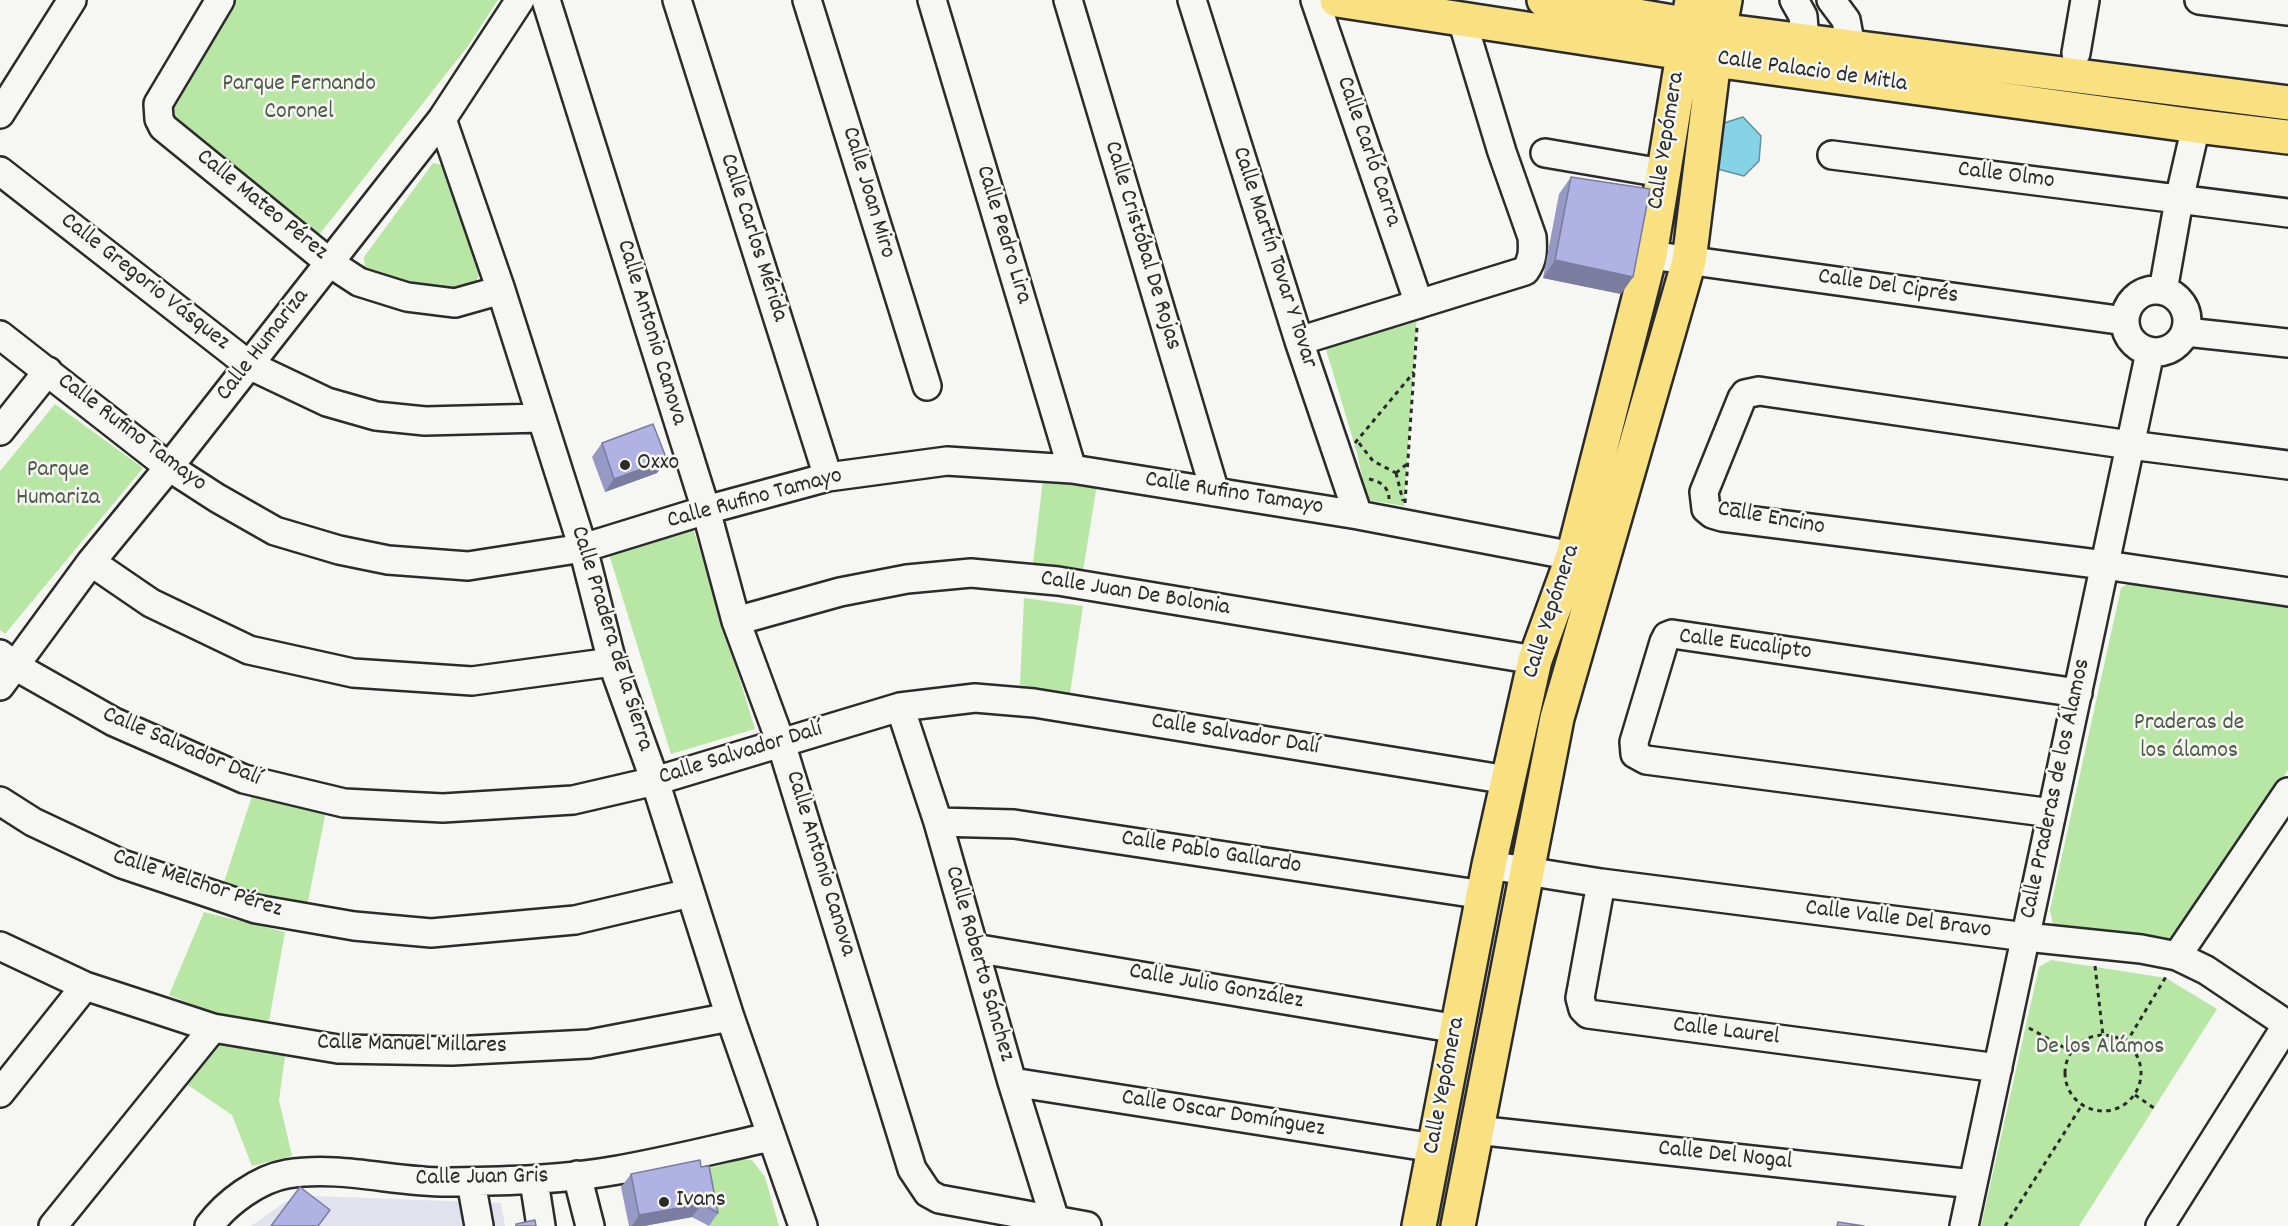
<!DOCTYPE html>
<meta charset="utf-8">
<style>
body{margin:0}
canvas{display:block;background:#f6f6f2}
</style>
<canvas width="2288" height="1226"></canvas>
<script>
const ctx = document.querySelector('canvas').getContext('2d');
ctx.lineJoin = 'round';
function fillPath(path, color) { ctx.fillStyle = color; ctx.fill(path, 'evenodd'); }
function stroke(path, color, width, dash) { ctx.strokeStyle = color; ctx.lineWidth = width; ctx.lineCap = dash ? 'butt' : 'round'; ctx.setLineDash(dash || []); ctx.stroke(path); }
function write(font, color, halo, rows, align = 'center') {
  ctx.font = font + ' Dekko,sans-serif'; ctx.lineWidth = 5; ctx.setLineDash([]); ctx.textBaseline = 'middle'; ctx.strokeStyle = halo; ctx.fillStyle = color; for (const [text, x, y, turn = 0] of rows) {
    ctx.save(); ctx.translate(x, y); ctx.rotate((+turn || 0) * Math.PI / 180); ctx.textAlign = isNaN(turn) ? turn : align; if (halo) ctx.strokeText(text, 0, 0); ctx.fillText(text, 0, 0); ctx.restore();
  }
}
fillPath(new Path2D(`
 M315 1196 501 1203 505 1226H251L285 1202Z`), '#e1e2ee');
fillPath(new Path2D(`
 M236 0H498L468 46 319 235 187 143C179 133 172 124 171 111 169 89 222 21 236 0Z
 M433 163 443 165 479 275 475 284 442 290 408 285 365 273 364 257Z
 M1417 314 1404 506 1367 500 1357 453 1325 346Z
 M55 404 143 468 5 634 0 630V471Z
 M1044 471 1098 478 1083 571 1033 563Z
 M692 525 755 729 671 754 608 551Z
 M2129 583 2288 606V770L2180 939 2169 941 2053 925 2050 910 2121 588Z
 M1024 598 1083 606 1070 693 1020 685Z
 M252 796 326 811 307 906 223 885Z
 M204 912 285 932 269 1021 218 1015 169 995Z
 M2051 960 2166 978 2217 1009 2079 1226H1981L2039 967Z
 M223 1040 285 1056 279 1100 292 1156 252 1166 232 1115 185 1083Z
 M740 1159 752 1160 765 1177 779 1226H709L699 1171Z`), '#b8e7a5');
const water = new Path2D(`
 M1743 117 1761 136 1759 161 1744 176 1714 168 1721 124Z`);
fillPath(water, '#86d3e5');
stroke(water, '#62909b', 1.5);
const minor = new Path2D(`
 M220 0 158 104 159 119 163 127 330 263 359 282 407 297 455 303 501 290
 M546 0 706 510 736 621 781 743 912 1169 928 1193 939 1199 1087 1226
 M677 0 828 477
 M807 0 927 386
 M932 0 1072 469
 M1068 0 1215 492
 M1192 0 1299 341 1358 515
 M1315 0 1419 304
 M1794 0 1803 16 1805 41
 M1831 0 1846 20 1851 47
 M2199 0 2288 11
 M2076 53 2085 0
 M0 114 72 0
 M442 119 501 290 583 548 612 662 655 781 730 1017 803 1226
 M1545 153 1662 173
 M1832 155 2288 213
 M0 171 249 365 327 402 376 416 425 421 541 418
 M1650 255 2125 321
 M2125 321a31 31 0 1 1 62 0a31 31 0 1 1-62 0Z
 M2163 291 2179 200 2196 126
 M2186 332 2288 343
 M0 335 169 467 217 498 275 531 339 550 388 560 468 566 583 548 706 510 828 477 947 461 1072 469 1358 515 1573 556
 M1299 341 1525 271C1533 260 1533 251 1532 237L1502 152 1462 20
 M0 431 48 371
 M2288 465 2130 445 1759 391 1745 394 1742 398 1704 492 1706 509 1712 514 1722 517 2105 565 2288 592
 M91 562 151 603 249 650 353 673 472 681 612 662
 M736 621 840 592 907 579 971 573 1058 581 1535 660
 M0 654 15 666 114 722 244 779 344 803 443 808 573 800 655 781 900 707 975 698 1034 703 1508 780
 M0 686 91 562 169 467 442 119 520 0
 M900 707 938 822 1012 1082 1055 1220
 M0 801 33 822 122 864 256 909 354 926 431 933 575 920 690 893
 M2052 813 1646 760 1635 754 1634 742 1664 642 1667 636 1672 634 2078 693
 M938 822 1014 824 1484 895
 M1489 865 1601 883 2026 937 2141 949 2177 956 2206 970 2288 1025
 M1601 883 1580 998 1583 1009 1588 1014 1998 1068
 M0 946 85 986 213 1028 338 1049 452 1051 589 1044 730 1017
 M974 948 1458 1029
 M2177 956 2288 792
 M1012 1082 1434 1148
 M0 1093 85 986
 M1476 1130 1973 1184
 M577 1175 590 1226
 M534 1181 541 1226
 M471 1182 479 1226
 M53 1226 213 1028
 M209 1226C226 1203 258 1179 287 1174 342 1165 396 1183 450 1182 507 1181 563 1180 618 1170 669 1161 720 1148 770 1137
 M1964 1226 2150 352
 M2160 1226 2288 1023`);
const major = new Path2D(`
 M1337 0 1683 53 1714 60 2196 126 2288 137
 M1544 0 1719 30 2288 103
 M1419 1226 1489 865 1535 660 1573 556 1650 255 1692 0
 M1458 1226 1557 718 1689 261 1714 60 1725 0`);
stroke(minor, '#2b2b2b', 32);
stroke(major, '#2b2b2b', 38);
stroke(new Path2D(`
 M1355 443 1414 372
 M1359 443 1373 461 1396 473
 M1396 473 1403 501
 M1396 473 1408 463
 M1369 479C1380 481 1389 487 1389 499
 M1405 503 1417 327
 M2095 966 2103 1036
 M2029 1028 2072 1052
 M2065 1073a38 38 0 1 1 76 0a38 38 0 1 1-76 0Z
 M2126 1043 2167 975
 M2135 1095 2154 1108
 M2005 1226 2082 1105`), '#2b2b2b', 3, [4.5, 4.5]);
stroke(minor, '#f6f6f2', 27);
stroke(major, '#f9e181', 33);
fillPath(new Path2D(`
 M1571 177 1633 277 1621 294 1543 278 1559 194Z
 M602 443 667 460 657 473 605 492 592 457Z
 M701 1167 718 1213 709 1226 692 1217 644 1226H629L621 1187 631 1174Z`), '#9699c3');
fillPath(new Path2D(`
 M1555 260 1633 277 1621 294 1543 278Z
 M667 460 657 473 605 492 614 479Z
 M702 1204 692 1217 644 1226H632L639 1215Z`), '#7a7d9f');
const building = new Path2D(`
 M1571 177 1650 189 1633 277 1555 260Z
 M653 424 667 460 614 479 602 443Z
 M700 1160 701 1167 709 1166 718 1213 702 1204 639 1215 631 1174Z
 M300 1187 330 1210 318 1226H271Z
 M535 1220 536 1226H516V1224Z
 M1838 1222 1864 1226H1837Z`);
fillPath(building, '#afb2e3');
stroke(building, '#7a7d9f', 1.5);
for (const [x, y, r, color] of [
 [625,465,6,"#2b2b2b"],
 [664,1202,6,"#2b2b2b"]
]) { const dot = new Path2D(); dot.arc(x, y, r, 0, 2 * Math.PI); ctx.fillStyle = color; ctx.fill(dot); stroke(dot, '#f6f6f2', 2); }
write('24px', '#2b2b2b', '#f6f6f2', [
 ["Calle Palacio de Mitla",1812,73,8],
 ["Calle Yepómera",1668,141,-81],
 ["Calle Carló Carra",1367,152,71],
 ["Calle Olmo",2006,177,7],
 ["Calle Joan Miro",867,193,73],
 ["Calle Mateo Pérez",261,206,39],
 ["Calle Pedro Lira",1002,235,73],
 ["Calle Carlos Mérida",752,238,72],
 ["Calle Cristóbal De Rojas",1141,246,73],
 ["Calle Martín Tovar Y Tovar",1273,258,72],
 ["Calle Gregorio Vásquez",144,283,38],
 ["Calle Del Ciprés",1888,288,8],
 ["Calle Antonio Canova",650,333,73],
 ["Calle Humariza",264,346,-52],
 ["Calle Rufino Tamayo",131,434,37],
 ["Calle Rufino Tamayo",1234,495,9],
 ["Calle Rufino Tamayo",755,500,-15],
 ["Calle Encino",1771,520,10],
 ["Calle Juan De Bolonia",1135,595,9],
 ["Calle Yepómera",1553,612,-72],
 ["Calle Pradera de la Sierra",610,639,73],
 ["Calle Eucalipto",1745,646,7],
 ["Calle Salvador Dalí",1235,736,9],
 ["Calle Salvador Dalí",181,748,23],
 ["Calle Salvador Dalí",741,755,-17],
 ["Calle Praderas de los Álamos",2057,789,-78],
 ["Calle Pablo Gallardo",1211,854,9],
 ["Calle Antonio Canova",819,864,73],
 ["Calle Melchor Pérez",197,885,18],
 ["Calle Valle Del Bravo",1898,921,7],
 ["Calle Roberto Sánchez",978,964,74],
 ["Calle Julio González",1216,988,10],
 ["Calle Laurel",1726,1033,7],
 ["Calle Manuel Millares",412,1046,1],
 ["Calle Yepómera",1446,1086,-79],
 ["Calle Oscar Domínguez",1223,1115,9],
 ["Calle Del Nogal",1725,1157,6],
 ["Calle Juan Gris",482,1179,-1]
]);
write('24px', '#4e5a4a', '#f6f6f2', [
 ["Parque Fernando",299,86],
 ["Coronel",299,114],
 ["Parque",58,472],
 ["Humariza",58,500],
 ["Praderas de",2189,725],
 ["los álamos",2189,753],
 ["De los Alámos",2100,1049]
]);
write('24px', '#2b2b2b', '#f6f6f2', [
 ["Oxxo",637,465],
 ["Ivans",676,1202]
], 'left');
</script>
